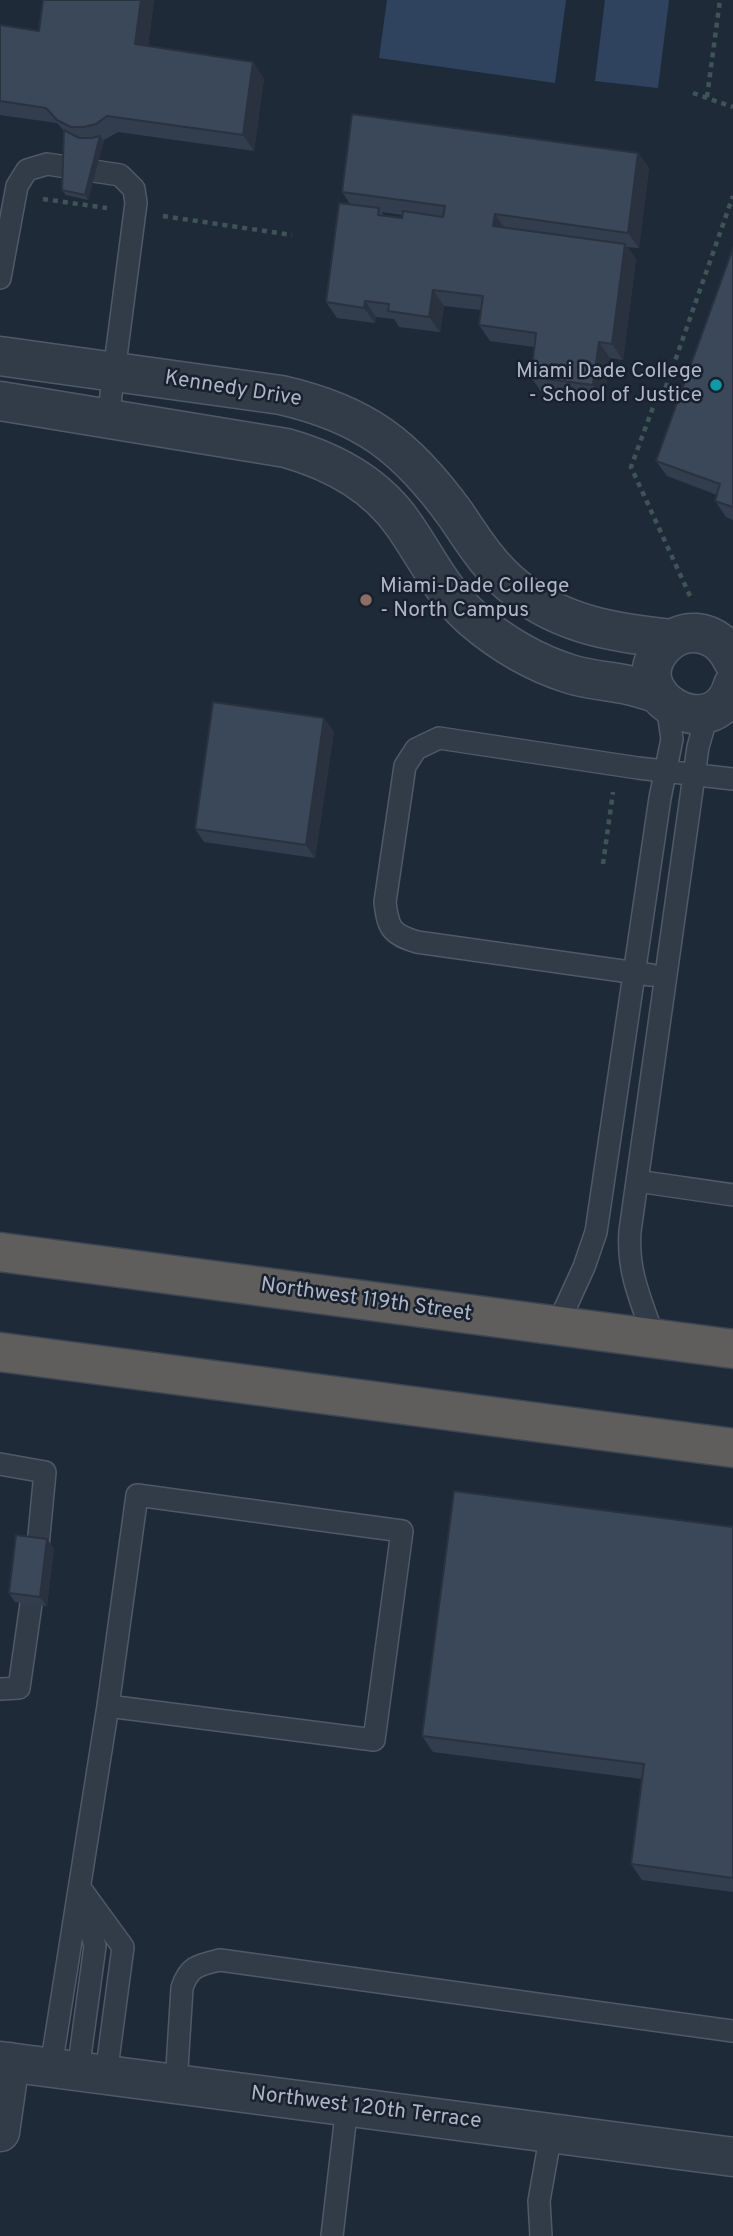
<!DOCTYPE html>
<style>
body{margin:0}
canvas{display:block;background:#1f2a38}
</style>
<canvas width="733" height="2236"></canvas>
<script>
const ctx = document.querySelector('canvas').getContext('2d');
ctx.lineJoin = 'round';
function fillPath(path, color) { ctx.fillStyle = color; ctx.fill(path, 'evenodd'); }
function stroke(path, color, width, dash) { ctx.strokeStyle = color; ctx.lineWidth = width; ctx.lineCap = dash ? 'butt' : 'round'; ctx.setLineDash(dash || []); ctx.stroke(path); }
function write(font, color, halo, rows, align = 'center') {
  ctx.font = font + ' Overpass,sans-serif'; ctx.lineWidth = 5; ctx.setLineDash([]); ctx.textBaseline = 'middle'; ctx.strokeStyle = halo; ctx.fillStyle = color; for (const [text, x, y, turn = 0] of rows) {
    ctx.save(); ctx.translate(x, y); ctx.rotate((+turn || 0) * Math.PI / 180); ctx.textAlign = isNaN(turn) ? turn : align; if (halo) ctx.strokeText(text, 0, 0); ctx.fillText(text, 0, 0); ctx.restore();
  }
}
fillPath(new Path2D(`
 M387 0H566L555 83 379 58Z
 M605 0H669L658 88 595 81Z`), '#2f435f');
const service = new Path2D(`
 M0 278 17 186 27 170 47 164 120 175 134 189 136 203 108 418
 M651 975 417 942C391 934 388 928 385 902L405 766 416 749 439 738 638 768 733 779
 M637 1181 733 1195
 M557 1326 584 1267 596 1232 660 798 672 739 667 705
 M654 1338C641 1300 627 1272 630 1231L698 747 708 712
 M0 1464 45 1472 38 1546
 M137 1495 402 1531 374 1740 108 1706Z
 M0 1689 19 1688 31 1604
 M80 1888 123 1947 106 2075
 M51 2067 108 1706
 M78 2071 95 1946 83 1901
 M176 2084 182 1988C189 1966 199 1965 220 1960L733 2031
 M332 2236 347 2106
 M541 2236 539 2201 551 2133`);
const minor = new Path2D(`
 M0 356 281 395C364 414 406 446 456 515 474 542 491 569 517 589 563 625 615 633 672 639
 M0 401 286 448C332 461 376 484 404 525 427 558 442 592 473 619 501 643 535 663 570 674 589 680 609 681 628 685 639 687 649 691 659 694
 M733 661C725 645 715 635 696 633 683 632 671 638 663 647 619 695 715 749 733 685
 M0 2061 733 2157
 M0 2132 10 2062`);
const trunk = new Path2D(`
 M0 1252 733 1349
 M0 1352 733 1448`);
stroke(service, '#505967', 24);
stroke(minor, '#505967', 41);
stroke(trunk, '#3d4653', 41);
stroke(new Path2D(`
 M693 93 733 107
 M707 97 720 0
 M43 199 107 208
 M163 216 292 235
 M690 596 631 467 656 399 663 395 733 196
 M603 864 613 792`), '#3e5457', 4.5, [5, 5]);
stroke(service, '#323c49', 21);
stroke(minor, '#323c49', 38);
stroke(trunk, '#605e5c', 38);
fillPath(new Path2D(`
 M154 0 148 46 264 78 254 151 118 132 104 140 88 200 66 195 62 190 64 131 57 123 0 115V25L39 31Z
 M638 153 649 168 639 248 627 247 636 259 623 360 610 358 604 401 542 393 531 377 534 347 490 341 479 325 481 310 444 306 440 332 399 327 394 319 376 317 375 323 337 318 326 302 350 204 342 192ZM382 212 402 215V218L384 216Z
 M733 248V520L726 517 715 501 717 495 667 476 656 461Z
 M334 731 315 858 204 842 195 829Z
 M733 1527V1892L642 1880 631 1864 642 1779 433 1752 422 1736Z
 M54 1548 47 1606 15 1602 9 1593Z`), '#323e4d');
fillPath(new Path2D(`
 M141 0H154L146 60 135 44Z
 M253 62 264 78 254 151 243 135Z
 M100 136 104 141 88 200 85 195Z
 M638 153 649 168 639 248 628 233Z
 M495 214 506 230 493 226Z
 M625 244 636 259 623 360 612 344Z
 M433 290 444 306 440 332 429 317Z
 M365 301 376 317 375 323 364 308Z
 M599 342 610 358 604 401 593 385Z
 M324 718 334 731 315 858 306 845Z
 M47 1539 54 1548 47 1606 40 1597Z`), '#29323e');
const building = new Path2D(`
 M43 0H141L135 44 253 62 243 135 107 116 96 124 84 127H71L57 120 46 108 0 101V25L39 31Z
 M352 114 638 153 628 233 495 214 493 226 625 244 612 344 599 342 593 385 531 377 536 333 479 325 483 296 433 290 429 317 388 311 389 304 365 301 364 308 326 302 339 203 379 208 378 215 402 218 403 211 443 217 445 206 342 192Z
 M64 130 79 138H92L100 136 85 195 62 190Z
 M733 248V507L715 501 720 484 656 461Z
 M213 702 324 718 306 845 195 829Z
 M454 1491 733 1527V1878L631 1864 644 1764 422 1736Z
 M16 1535 47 1539 40 1597 9 1593Z`);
fillPath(building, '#3a4859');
stroke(building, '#29323e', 2);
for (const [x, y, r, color] of [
 [716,385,7,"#0f9aa8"],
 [366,600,7,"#8d6e63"]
]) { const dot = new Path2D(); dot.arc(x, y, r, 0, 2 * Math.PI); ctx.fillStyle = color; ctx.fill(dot); stroke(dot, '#18212d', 2.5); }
write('21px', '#acb6c6', '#18212d', [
 ["Miami Dade College",702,373],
 ["- School of Justice",702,397],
 ["Miami-Dade College",380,588,"left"],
 ["- North Campus",380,612,"left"]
], 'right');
write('21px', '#acb6c6', '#18212d', [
 ["Kennedy Drive",233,390,9],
 ["Northwest 119th Street",366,1301,8],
 ["Northwest 120th Terrace",366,2109,7]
]);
</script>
